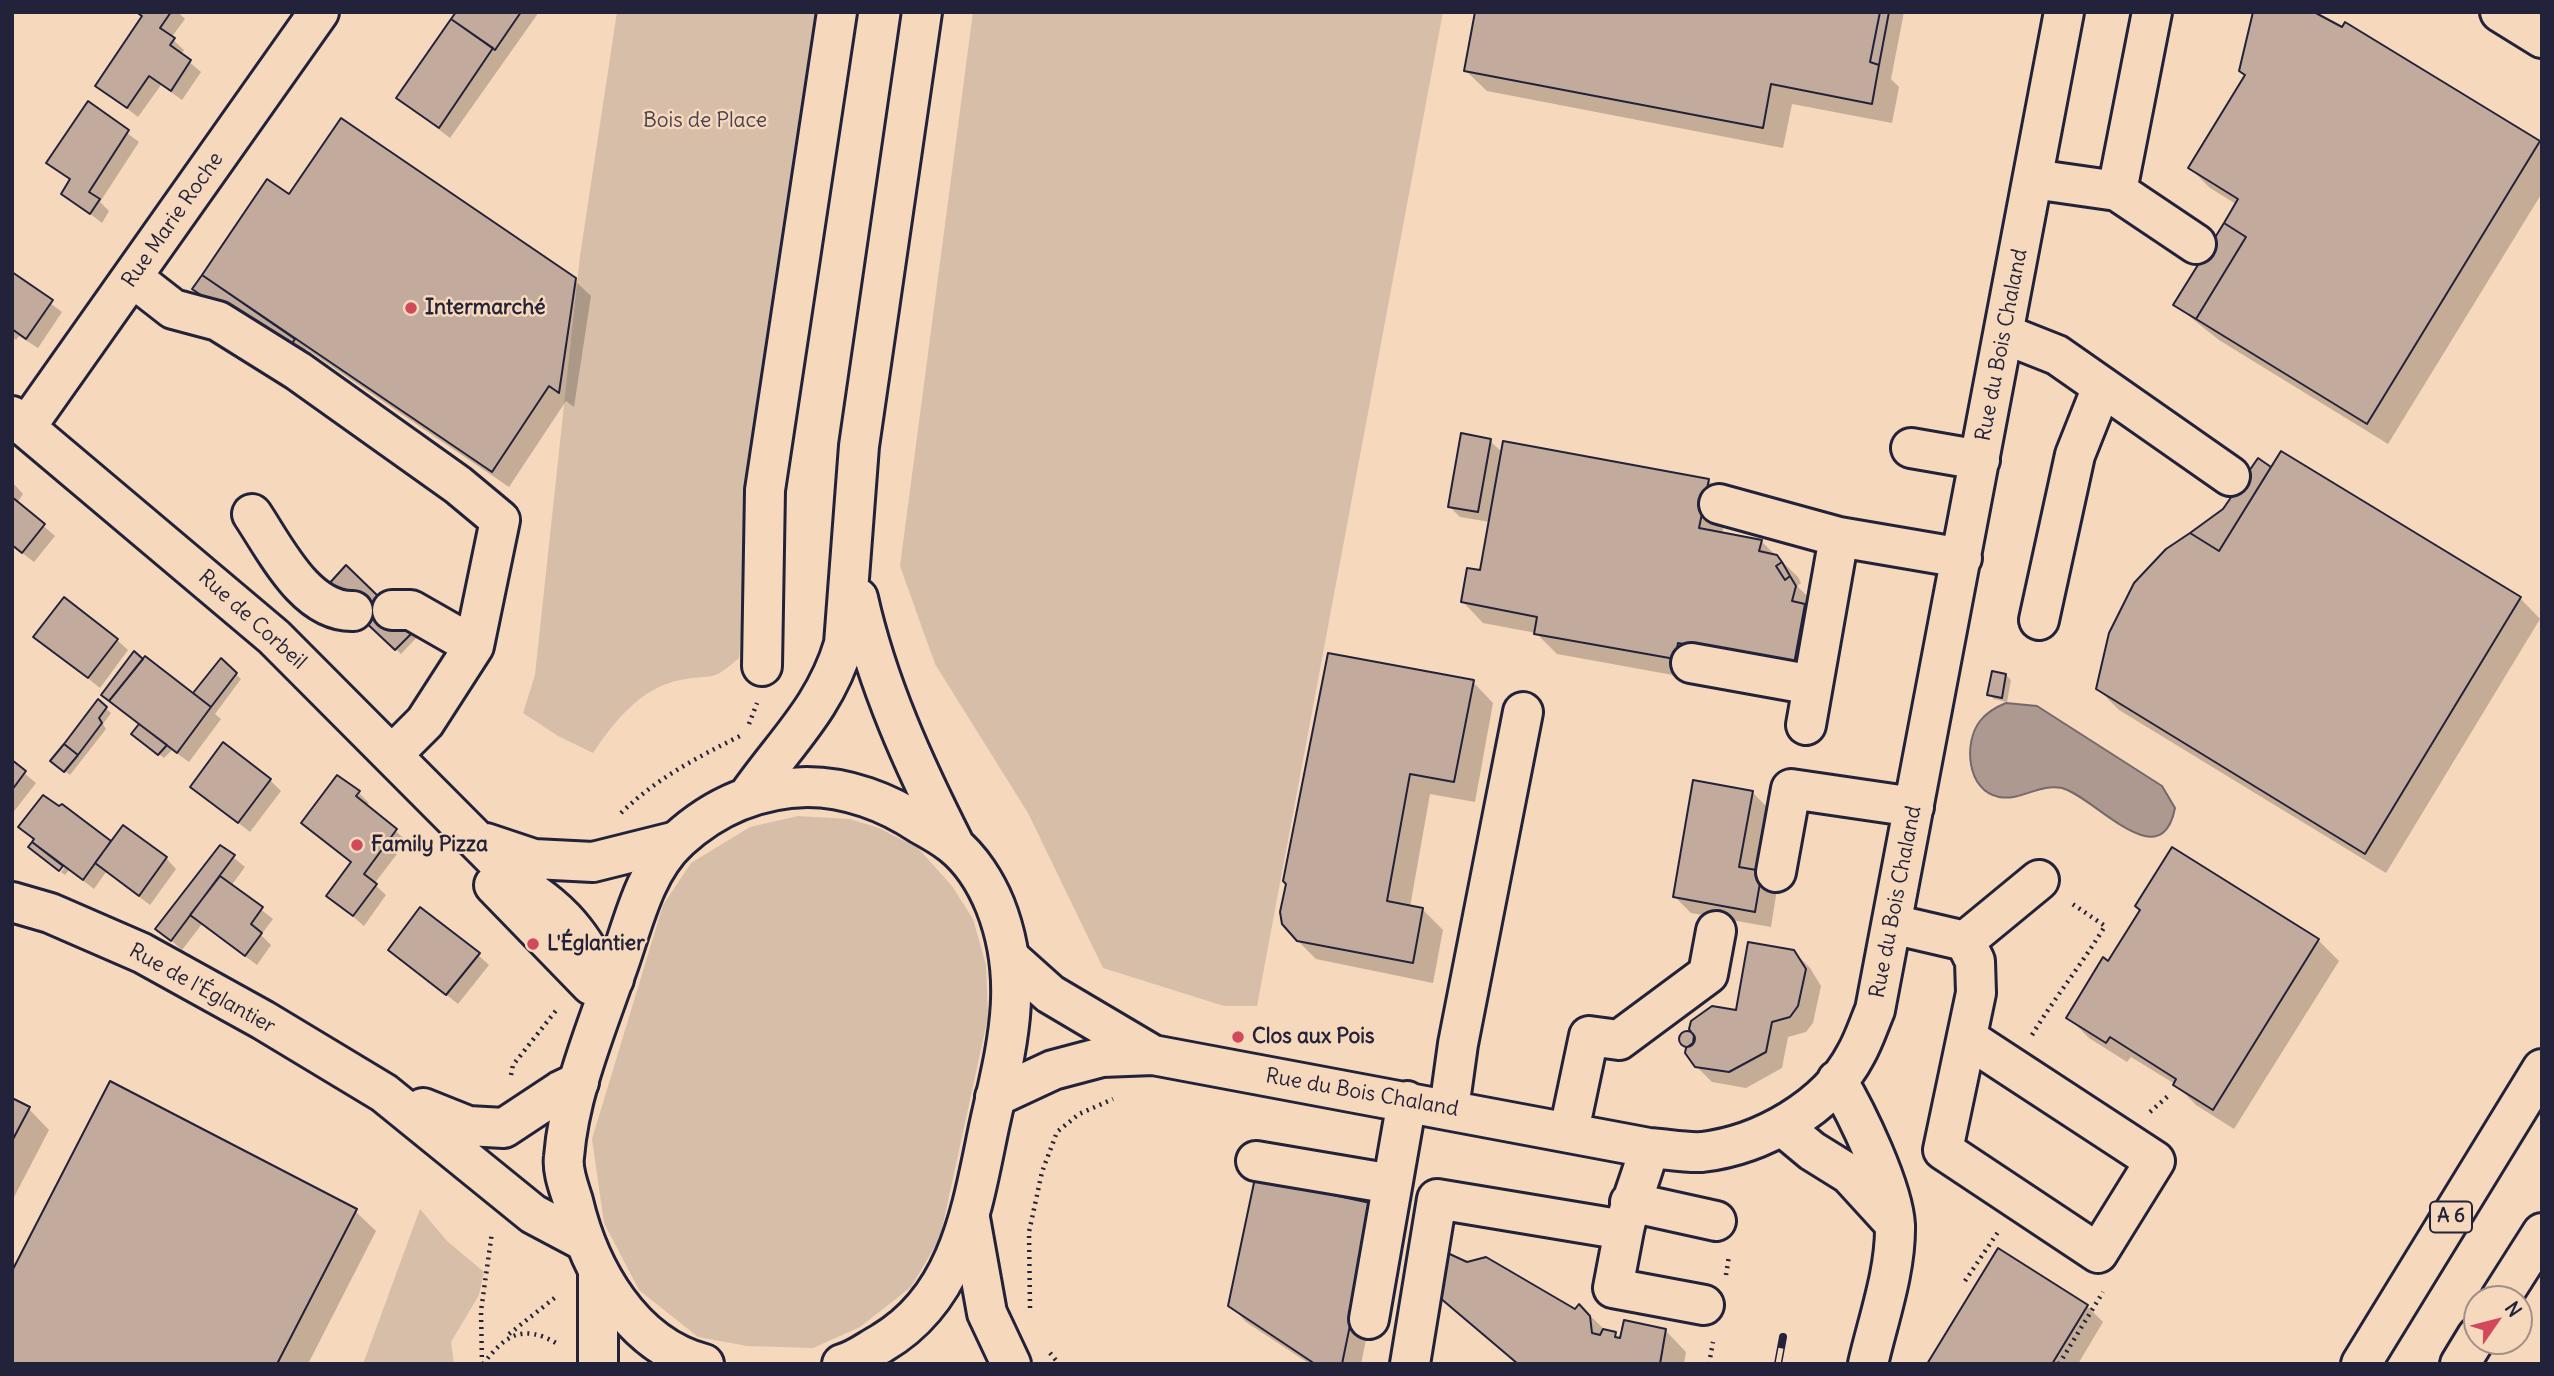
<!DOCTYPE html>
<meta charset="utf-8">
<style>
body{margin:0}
#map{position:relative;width:2554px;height:1376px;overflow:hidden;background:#f6d8bc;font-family:Delius,sans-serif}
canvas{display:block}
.frame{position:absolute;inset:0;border:14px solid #22223b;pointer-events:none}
.north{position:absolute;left:2463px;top:1285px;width:70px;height:70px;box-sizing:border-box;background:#f6d8bc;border:2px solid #a18f88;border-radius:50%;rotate:55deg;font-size:19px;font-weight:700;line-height:28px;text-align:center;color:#22223b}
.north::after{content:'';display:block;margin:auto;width:24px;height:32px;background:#d1495b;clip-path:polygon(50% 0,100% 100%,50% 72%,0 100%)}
</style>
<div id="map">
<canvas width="2554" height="1376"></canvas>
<div class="frame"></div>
<div class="north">N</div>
</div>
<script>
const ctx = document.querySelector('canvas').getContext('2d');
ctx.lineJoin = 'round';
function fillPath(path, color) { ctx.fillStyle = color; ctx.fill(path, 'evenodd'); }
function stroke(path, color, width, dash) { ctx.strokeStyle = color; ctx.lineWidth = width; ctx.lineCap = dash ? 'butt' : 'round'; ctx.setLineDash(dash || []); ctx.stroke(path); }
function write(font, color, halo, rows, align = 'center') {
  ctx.font = font + ' Delius,sans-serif'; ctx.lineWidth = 5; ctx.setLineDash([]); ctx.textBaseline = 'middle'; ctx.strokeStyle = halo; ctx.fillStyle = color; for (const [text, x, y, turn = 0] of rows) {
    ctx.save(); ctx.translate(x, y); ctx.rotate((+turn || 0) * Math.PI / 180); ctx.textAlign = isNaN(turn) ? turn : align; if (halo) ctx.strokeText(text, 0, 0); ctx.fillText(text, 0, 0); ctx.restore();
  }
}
fillPath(new Path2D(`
 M617 12H826L759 449 739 658C709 684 715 673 680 680 640 688 614 722 593 753L558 736 523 713 535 675 580 256Z
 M973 12H1443L1257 1006H1224L1103 968 1028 813 935 664 900 566Z
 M798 816 850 819 879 828 918 848 952 886 973 919 986 965 988 1017 940 1238 911 1287 860 1327 813 1348 747 1346 698 1337 639 1290 604 1223 592 1139 663 905 691 863 750 827Z
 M420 1209 447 1241 484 1272 479 1295 451 1342 454 1364H363Z`), '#d7bea9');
const water = new Path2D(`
 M2006 703 2037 706 2162 786 2175 808C2161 879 2095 797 2062 788 2040 783 2021 801 1999 797 1967 791 1963 743 1980 721 1987 712 1996 707 2006 703Z`);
fillPath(water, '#ad9990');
stroke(water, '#75696e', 2);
fillPath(new Path2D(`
 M137 12H178L185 19 171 38 184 50 181 55 201 72 182 100 161 85 138 117 98 86 143 18Z
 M458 12H539L450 138 398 98Z
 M1477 12H1904L1891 79 1899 87 1892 123 1792 104 1783 148 1487 91 1466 71Z
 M2346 24 2542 145V193L2388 444 2219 340 2175 305 2236 204 2210 188 2190 168 2247 76 2343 30Z
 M88 104 139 142 100 202 109 211 102 223 63 193 71 181 48 163Z
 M267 182 290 197 574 280 591 296 574 407 566 401 509 487 306 349 297 362 194 289Z
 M12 275 62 312 38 348 19 336 16 340 12 337Z
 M1490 441 1503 453 1708 480 1729 501 1722 534 1761 541 1798 577 1801 583 1797 586 1810 599 1814 684 1695 679 1557 654 1536 633 1483 623 1463 602 1481 572 1490 522 1460 517 1450 507Z
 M2270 468 2520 598 2540 619 2386 873 2119 710 2098 689 2224 510Z
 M13 483 23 494 17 503 55 536 34 562 12 545Z
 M346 567 417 637 401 654 329 586Z
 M36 637 117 640 128 650 100 688Z
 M221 660 241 679 215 714 221 719 189 762 172 750 164 758 138 738 140 725 117 706 199 700Z
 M2006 675 2011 680 2007 702 1994 699 1989 694Z
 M1473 682 1493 703 1475 802 1430 794 1410 907 1422 909 1443 930 1433 983 1316 959 1285 928 1282 919Z
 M98 701 111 713 103 724 106 729 70 775 57 766Z
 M12 763 36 783 12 814Z
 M337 777 359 793 369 803 366 806 407 841 374 884 386 895 364 926 328 895 352 863 303 823Z
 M270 780 281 791 250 832 192 787Z
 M1752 792 1768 808 1757 872 1777 889 1771 927 1691 913 1675 897Z
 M62 806 112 843 166 858 176 869 150 905 106 872 94 889 69 870 65 875 61 872 65 867 62 865 58 870 30 847 35 841 21 827Z
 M221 847 245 867 231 886 273 919 261 935 271 945 257 965 202 924 182 950 159 930Z
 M2173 850 2318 940 2339 961 2234 1129 2196 1105 2175 1084 2131 1057 2127 1062 2089 1038 2068 1017 2109 963 2142 910Z
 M390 950 478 955 489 965 458 1004Z
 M1794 952 1810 968 1821 986 1813 1023 1806 1032 1788 1037 1782 1068 1746 1088 1712 1082 1696 1066 1683 1038 1691 1030 1737 1012Z
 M12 1100 29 1109 49 1130 12 1201Z
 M355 1211 376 1231 308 1364H12Z
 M1390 1222 1361 1364H1310L1246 1322 1230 1305Z
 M1999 1251 2087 1306 2103 1322 2078 1364H1929Z
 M1428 1285 1576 1311 1583 1309 1605 1330 1621 1340 1666 1331 1686 1352 1684 1364H1517Z`), '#0003');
const building = new Path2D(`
 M136 12H171L160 28 175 38 170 45 191 60 171 91 149 76 127 108 95 86 142 16Z
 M456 12H521L495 50 451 19Z
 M1475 12H1880L1870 62 1879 65 1872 104 1771 84 1763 128 1464 71Z
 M1880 12H1889L1879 65 1870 62Z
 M2253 12H2314L2342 27 2345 22 2540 141 2367 424 2196 319 2246 237 2224 223 2238 199 2188 168 2245 75 2239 71Z
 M451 19 493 48 439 128 396 98Z
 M88 101 129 130 89 192 100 199 90 214 61 194 70 179 46 163Z
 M341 118 576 278 559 393 549 386 492 472 202 275 267 179 289 194Z
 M2224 223 2246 237 2196 319 2173 305Z
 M12 272 53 300 26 339 12 329Z
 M202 275 295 339 286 353 192 289Z
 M1461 433 1491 439 1478 512 1448 507Z
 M1503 441 1709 479 1699 528 1762 540 1759 551 1777 555 1782 562 1776 566 1785 580 1790 576 1796 586 1792 601 1805 604 1794 664 1678 643 1675 659 1534 634 1537 617 1461 602 1467 568 1480 570Z
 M2281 451 2521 597 2365 854 2096 689 2109 633 2134 583 2166 549 2190 533 2219 551Z
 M2258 458 2271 467 2219 551 2190 533 2223 509Z
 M12 497 45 524 22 553 12 545Z
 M1782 562 1790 576 1785 580 1776 566Z
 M346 565 414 631 395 650 327 586Z
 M64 597 118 639 88 678 33 637Z
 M134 651 143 659 109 701 101 695Z
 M1328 653 1474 680 1454 782 1410 774 1387 901 1423 908 1413 963 1297 941 1282 924 1280 912 1286 884 1283 881Z
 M145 656 211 707 177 753 109 701Z
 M221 658 237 673 211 707 193 693Z
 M1992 671 2006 674 2002 698 1987 695Z
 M98 699 107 707 99 718 102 723 78 755 64 744Z
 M139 724 167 745 158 755 131 734Z
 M223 742 271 779 238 823 190 787Z
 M64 744 78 755 64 772 50 761Z
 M12 760 26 771 12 790Z
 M337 775 360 791 356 796 397 829 364 874 377 884 353 916 326 896 351 862 301 823Z
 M1693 780 1753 791 1739 867 1762 871 1755 912 1673 897Z
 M43 795 59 806 62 804 111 841 83 880 32 842 34 839 18 827Z
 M123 825 167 857 139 896 95 863Z
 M32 842 63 866 59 871 28 847Z
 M220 845 235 855 171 941 155 929Z
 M2172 847 2319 939 2213 1110 2173 1085 2176 1079 2110 1037 2106 1043 2066 1018 2103 957 2108 961 2140 910 2135 906Z
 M220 876 263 907 251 924 262 933 245 956 190 915Z
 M420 907 480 953 446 995 388 950Z
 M1748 942 1794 950 1806 969 1798 1006 1790 1017 1772 1022 1766 1052 1729 1072 1695 1067 1685 1053 1686 1048 1693 1043 1694 1036 1689 1029 1691 1021 1712 1006 1736 1010Z
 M1679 1039a8 8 0 1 1 16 0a8 8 0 1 1-16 0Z
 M110 1081 357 1209 277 1364H12V1271Z
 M12 1098 30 1107 12 1141Z
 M1255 1178 1375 1204 1342 1364H1315L1228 1306Z
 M1998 1248 2088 1305 2052 1364H1927Z
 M1441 1250 1467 1262 1486 1257 1575 1309 1579 1304 1590 1316 1592 1333 1600 1335 1603 1329 1616 1332 1615 1337 1620 1338 1624 1320 1666 1329 1660 1364H1518L1426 1286Z`);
fillPath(building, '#c2ab9c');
stroke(building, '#22223b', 2);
const minor = new Path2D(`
 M2500 12 2542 38
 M2033 179 2117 191 2196 244
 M2117 191 2152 12
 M132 277 173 309 218 321 298 371 458 485 500 520 474 646 425 722 393 754
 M2004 334 2057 355 2230 476
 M12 416 274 637 520 884C541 898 560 912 575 932 588 948 596 969 614 979
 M26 427 319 12
 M1911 448 1980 460
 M1719 504 1839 537 1962 558
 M252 514C275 548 305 612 353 611
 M392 610H411L474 646
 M2039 620 2075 455 2102 387
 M1691 663 1813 685
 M762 666 765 490 837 12
 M1806 725 1839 537
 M486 843 534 859 593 862 677 841
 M1776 872 1791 789 1914 807
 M494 885 591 985
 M12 902 50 913 142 953 263 1020 384 1093 533 1214 582 1240
 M1892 924 1965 941 2039 880
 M1965 941 1975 961 1976 993 1943 1150 2098 1253 2155 1161 1967 1038
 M1012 960 1050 994 1153 1055
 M1837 1080C1857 1113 1893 1188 1895 1225 1896 1271 1878 1320 1868 1364
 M995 1097 1053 1070 1102 1057 1153 1055 1649 1148C1666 1149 1685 1153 1702 1152 1761 1145 1828 1108 1856 1054 1864 1040 1869 1024 1875 1010L2064 12
 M423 1108 468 1126 504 1128 560 1091 579 1082
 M1449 1109 1458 1044 1523 712
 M1782 1126 1812 1151 1849 1174 1891 1220
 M1569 1131 1589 1036 1619 1040 1708 974 1716 931
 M1256 1161 1392 1184
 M1630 1202 1716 1221
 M970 1218 987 1313 1011 1364
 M1624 1230 1613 1288 1704 1305
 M1369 1319 1407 1101
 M1410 1364 1437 1199 1624 1230C1630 1201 1642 1177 1649 1148`);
const major = new Path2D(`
 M858 598C877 684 914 765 954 844
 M748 796C785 743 825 708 844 644L859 446 922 12
 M598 1274V1364
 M704 1364C631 1345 589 1269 573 1201 569 1188 562 1171 564 1157 569 1093 596 1029 617 969 633 925 643 873 678 840 714 807 757 788 807 787 847 787 887 802 920 824 931 830 942 836 952 844 971 859 986 883 995 905 1026 983 1006 1049 989 1127 972 1208 960 1297 882 1343 869 1350 857 1360 842 1364`);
const highway = new Path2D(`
 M2500 1299 2542 1233
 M2361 1364 2542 1069
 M2460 1364 2477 1336`);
stroke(minor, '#22223b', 44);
stroke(major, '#22223b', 44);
stroke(highway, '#22223b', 44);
stroke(new Path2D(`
 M749 724 757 703
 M621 813C657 778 696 758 740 736
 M2032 1035C2055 997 2082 964 2105 926L2071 903
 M511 1075 513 1065 558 1008
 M2150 1112 2168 1096
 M1726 1275 1729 1256
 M1965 1281 1998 1232
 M1030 1308 1029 1232 1042 1172 1057 1132 1079 1114 1113 1099
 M509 1334 557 1296
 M1050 1353 1059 1364
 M482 1364 481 1311 492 1232
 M483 1364C506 1335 522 1323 558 1344
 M1709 1364 1713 1342
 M2059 1364 2103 1292`), '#22223b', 4.5, [2, 5]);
stroke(minor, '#f6d8bc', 38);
stroke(major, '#f6d8bc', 38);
stroke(highway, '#f6d8bc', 38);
const rail = new Path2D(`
 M1778 1364 1783 1337`);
stroke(rail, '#22223b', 8);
stroke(rail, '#f6d8bc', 5, [16]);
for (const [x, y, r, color] of [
 [411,308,7,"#d1495b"],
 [357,845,7,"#d1495b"],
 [533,944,7,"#d1495b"],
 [1238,1037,7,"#d1495b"]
]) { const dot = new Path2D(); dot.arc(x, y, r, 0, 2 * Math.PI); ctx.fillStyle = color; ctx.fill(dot); stroke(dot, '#f6d8bc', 2.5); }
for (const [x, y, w] of [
 [2451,1217,42]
]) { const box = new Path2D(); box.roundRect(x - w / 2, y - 15.5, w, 31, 5); ctx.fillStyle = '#f6d8bc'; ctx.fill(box); stroke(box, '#22223b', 2); }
write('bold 19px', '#22223b', null, [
 ["A 6",2451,1217]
]);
write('21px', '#464151', '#f6d8bc', [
 ["Bois de Place",705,121]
]);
write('21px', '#22223b', '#f6d8bc', [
 ["Rue Marie Roche",173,220,-55],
 ["Rue du Bois Chaland",2002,345,-79],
 ["Rue de Corbeil",252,620,42],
 ["Rue du Bois Chaland",1896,902,-79],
 ["Rue de l'Églantier",202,989,29],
 ["Rue du Bois Chaland",1362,1093,10]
]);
write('bold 21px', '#22223b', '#f6d8bc', [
 ["Intermarché",425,308],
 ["Family Pizza",371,845],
 ["L'Églantier",547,944],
 ["Clos aux Pois",1252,1037]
], 'left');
</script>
